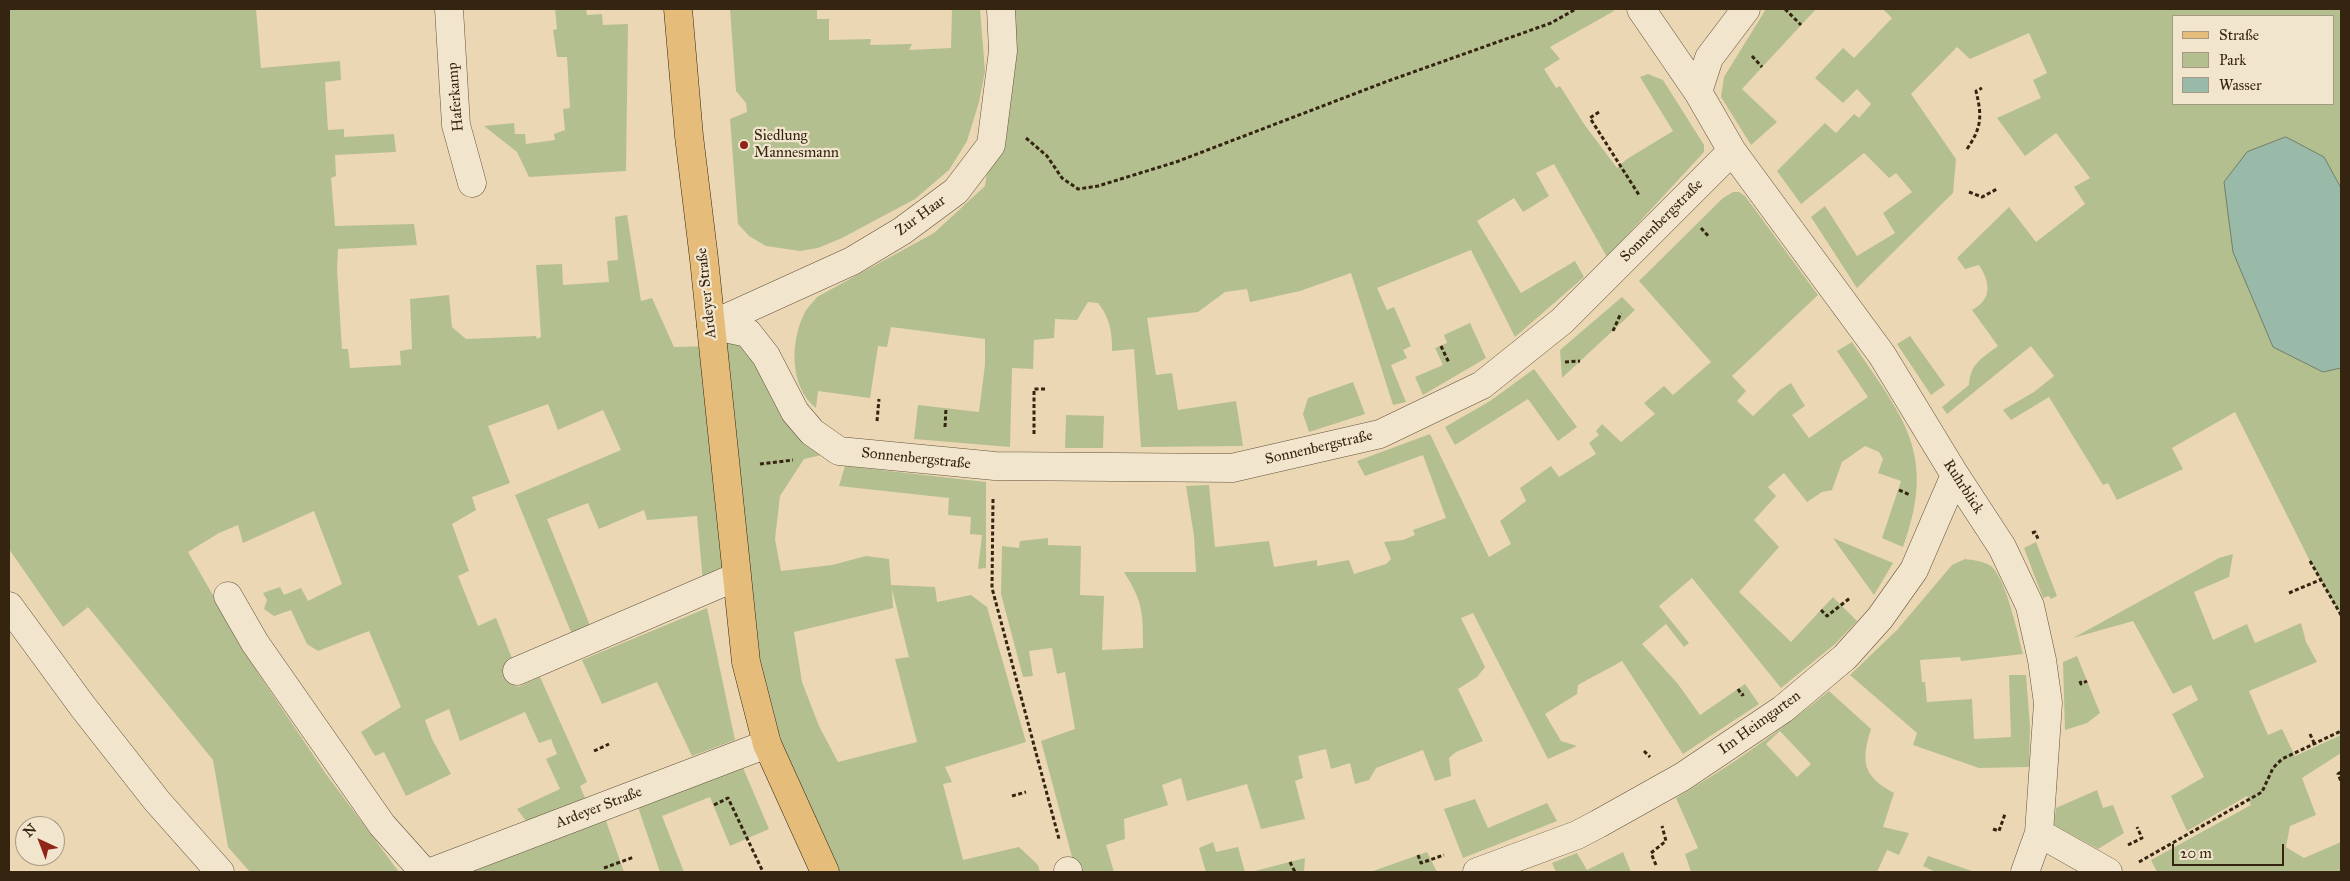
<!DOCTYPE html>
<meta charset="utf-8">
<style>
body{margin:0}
#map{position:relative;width:2350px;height:881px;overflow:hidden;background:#ebd7b4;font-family:"IM FELL Great Primer",serif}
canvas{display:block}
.frame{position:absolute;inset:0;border:10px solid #342410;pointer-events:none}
.legend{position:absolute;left:2172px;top:15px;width:162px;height:90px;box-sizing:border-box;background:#f2e5ce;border:1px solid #a69882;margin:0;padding:6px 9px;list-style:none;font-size:15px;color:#342410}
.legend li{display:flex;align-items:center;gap:10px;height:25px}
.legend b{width:25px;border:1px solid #a69882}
.north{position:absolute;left:15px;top:816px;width:50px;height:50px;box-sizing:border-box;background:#f2e5ce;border:1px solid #a69882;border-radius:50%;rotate:317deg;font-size:14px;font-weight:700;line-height:20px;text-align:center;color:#342410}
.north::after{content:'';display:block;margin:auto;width:18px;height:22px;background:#8f2418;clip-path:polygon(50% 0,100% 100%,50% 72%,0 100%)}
.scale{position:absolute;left:2172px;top:844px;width:112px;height:22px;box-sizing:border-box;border:2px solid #342410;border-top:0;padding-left:6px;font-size:15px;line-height:18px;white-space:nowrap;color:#342410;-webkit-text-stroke:4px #f2e5ce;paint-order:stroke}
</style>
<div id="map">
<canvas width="2350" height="881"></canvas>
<div class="frame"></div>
<ul class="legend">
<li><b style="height:6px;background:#e6bc7a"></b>Straße</li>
<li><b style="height:14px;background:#b4bf90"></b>Park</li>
<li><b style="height:14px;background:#99baa9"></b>Wasser</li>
</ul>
<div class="north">N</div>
<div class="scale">20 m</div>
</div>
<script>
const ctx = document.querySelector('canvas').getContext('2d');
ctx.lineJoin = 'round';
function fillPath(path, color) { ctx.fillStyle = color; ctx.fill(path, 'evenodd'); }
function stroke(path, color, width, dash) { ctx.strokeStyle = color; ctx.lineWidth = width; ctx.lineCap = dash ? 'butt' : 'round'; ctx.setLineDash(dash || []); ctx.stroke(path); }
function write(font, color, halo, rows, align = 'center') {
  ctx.font = font + ' "IM FELL Great Primer",serif'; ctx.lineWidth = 4.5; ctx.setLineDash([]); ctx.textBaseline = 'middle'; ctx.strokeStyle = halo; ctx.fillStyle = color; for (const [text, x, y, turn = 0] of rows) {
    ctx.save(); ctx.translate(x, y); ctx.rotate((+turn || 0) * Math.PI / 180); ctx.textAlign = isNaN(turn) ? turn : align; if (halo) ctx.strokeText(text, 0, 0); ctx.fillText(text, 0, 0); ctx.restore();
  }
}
fillPath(new Path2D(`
 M9 9H256L261 68 340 61 341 80 325 82 328 130 344 129V137L394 134 396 152 335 155 336 176 331 178 335 226 414 224 417 245 338 249 337 269 342 349H348L350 368 401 365 400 351 412 349 410 299 449 295 452 327 466 339 536 336 537 339 541 337 536 265 562 264 563 285 609 282 607 261 618 260 615 217 627 215 641 301 652 298 674 347 713 346 748 333 839 451 804 459 780 496 775 539 781 571 832 565 866 556 889 559 891 585 935 587 937 602 971 595 987 607 1026 742 945 767 952 782 943 784 963 860 1019 847 1038 865 1040 872H825L795 809 736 577 703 582 697 516 647 520 644 510 599 529 588 503 547 519 591 628 573 637 515 495 621 450 603 410 558 430 548 404 488 426 510 483 472 497 476 510 452 524 469 571 458 576 478 626 496 618 517 671 508 683 518 687 540 677 587 782 580 786 585 798 534 821H526L517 809 560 789 546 759 557 754 551 739 539 743 525 712 460 741 449 709 425 720 432 739 451 774 406 796 384 752 375 756 361 732 401 707 369 631 318 651 307 644 291 610 274 616 264 609 267 600 263 593 280 587 284 595 301 588 308 601 342 584 314 511 243 543 238 525 219 533 188 552 258 673 326 774 399 872H250L228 847 213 760 88 607 63 627 9 549ZM892 589 909 657 895 659 917 742 838 762 819 726 802 682 794 632 893 608Z
 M555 9H586L587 15 602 14 603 25 628 24 626 171 529 177 517 152 484 126 514 123 515 134H525L526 144 555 140 554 134 565 130 563 109 570 108 567 57H557L553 30 557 29Z
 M730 9H817V19H829V40L871 39 870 45 912 44 909 50 951 48 952 9H980L985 71 979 102 967 141 949 170 915 199 842 238 818 248 800 251 766 246 749 236 738 224 730 119 747 112 746 103 736 91Z
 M1001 9H1612L1614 11 1550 47 1560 59 1544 69 1556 88 1560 86 1584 124 1617 168 1627 159 1673 131 1640 77 1648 74 1663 80 1704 145V152L1607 257 1554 164 1536 173 1549 196 1523 212 1514 198 1477 221 1521 293 1575 261 1584 277 1515 337 1471 250 1377 288 1387 310 1394 307 1411 346 1403 350 1407 358 1391 365 1406 402 1393 405 1351 273 1300 291 1250 302 1247 289 1225 292 1198 312 1147 318 1156 375 1172 373 1178 410 1236 401 1243 446 1141 447 1134 349 1112 351C1112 332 1110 318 1098 303L1088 302 1077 320 1055 319 1054 338 1034 340 1033 369 1012 368 1010 447 914 439 918 405 979 412 985 365V339L891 327 887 347 878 346 870 398 818 391 816 408C789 387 790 341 805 312 808 307 813 302 817 297L934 233 985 186 991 145Z
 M1766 9H1816L1742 89 1777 122 1751 145 1721 97 1724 77Z
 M1883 9H2341V188L2323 157V372L2341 368V615L2310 561 2235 412 2172 448 2183 469 2117 500 2108 483 2103 485 2049 397 2011 420 2003 410 2034 392 2054 376 2031 346 1947 414 1942 407 1969 385C1970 364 1982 358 1998 346L1972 310C1993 299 1990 282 1979 265L1965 269 1957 258 2009 207 2036 242 2085 204 2074 187 2090 178 2056 133 2025 156 1997 118 2041 98 2033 80 2047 73 2029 33 1970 59 1957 47 1911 94 1956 159 1953 193 1857 288 1811 217 1825 206 1857 256 1895 233 1883 213 1912 192 1896 173 1889 178 1864 153 1801 204 1777 171 1825 123 1836 133 1854 114 1859 118 1871 104 1857 89 1843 103 1815 78 1843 48 1854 58 1892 18ZM2174 16H2334V104H2174Z
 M1733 192H1739L1745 196 1818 295 1732 376 1746 391 1737 401 1753 416 1780 390 1791 383 1805 406 1792 415 1809 438 1868 397 1837 351 1852 342C1902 417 1938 452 1903 547L1882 538 1901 481 1878 473 1883 459 1879 452 1865 446 1842 462 1832 490 1822 492 1807 502 1784 473 1768 487 1776 496 1754 520 1779 547 1739 592 1791 642 1833 597 1857 621 1835 644 1781 688 1692 578 1659 606 1689 643 1684 647 1666 624 1642 644 1678 684 1700 715 1745 684 1759 704 1683 754 1622 661C1607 670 1593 676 1578 685L1577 694 1545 714 1561 741 1577 746 1548 759 1473 613 1461 618 1485 667 1477 677 1458 689 1483 741 1456 752 1449 758 1451 776 1435 781 1423 750 1376 768 1369 780 1355 784 1350 763 1331 769 1326 749 1298 756 1303 778 1295 781 1305 819 1261 829 1247 784 1187 801 1181 778 1162 785 1168 805 1124 819 1125 839 1106 845 1114 872H1076L1041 741 1075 729 1065 672 1057 674 1052 648 1029 651 1033 676 1023 677 1001 594 1002 546 1019 548 1020 541 1048 538V545L1081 546 1080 595 1104 596 1102 650 1143 648C1143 613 1143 602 1124 572H1196L1194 536 1186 486 1209 485 1215 547 1269 541 1274 567 1317 560V566L1349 560 1354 574 1386 564 1391 559 1384 542 1403 540 1415 535 1413 530 1446 518 1423 455 1365 476 1357 461 1430 434 1489 557 1511 544 1500 521 1526 501 1520 488 1551 466 1559 477 1596 454 1589 443 1599 435 1596 431 1602 424 1621 442 1655 414 1644 403 1664 386 1673 395 1711 362 1639 281 1723 198Z
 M1622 297 1635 310 1562 378 1560 350Z
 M1470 323 1486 358 1423 395 1415 377 1443 365 1435 348 1447 343 1444 335Z
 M1910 336 1945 385 1931 395 1897 344Z
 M1534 369 1577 427 1558 441 1528 399 1455 445 1445 427 1490 401Z
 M1353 382 1365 414 1309 432 1303 414 1308 398Z
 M1066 415 1104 416 1103 448H1065Z
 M845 466 986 482V568L978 569 982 535 970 534 971 517 948 515 949 498 839 486Z
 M1833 538 1893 563 1874 595Z
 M2036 542 2057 596 2051 599 2049 596 2043 598 2024 548Z
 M2233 554 2229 577 2194 592 2213 640 2247 624 2255 643 2301 623 2306 642 2317 662 2249 691 2268 735 2282 729 2295 756 2341 735V753L2302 778 2316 815 2290 826 2286 847 2304 858 2341 842V872H2157L2151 860 2251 805 2247 796 2187 831 2171 796 2204 777 2172 714 2198 700 2191 685 2173 694 2133 621 2073 638 2219 558Z
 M1965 559C1973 560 1983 561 1991 566 2006 578 2018 635 2023 654L1961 661 1960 657 1920 660 1922 682H1925L1927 702 1972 699 1974 739 2011 737 2009 675H2026L2030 726 2029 767 1979 768 1913 745 1917 733 1850 675 1897 630 1952 565Z
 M707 608 735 740 692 756 657 682 602 704 582 660Z
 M2077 656 2100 713 2087 723 2065 730 2063 662Z
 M1829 691 1871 729C1861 761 1862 776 1894 793L1883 827 1909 833 1899 855 1887 850 1877 872H1691L1685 854 1698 848 1676 798C1730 766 1780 731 1829 691ZM1780 731 1811 764 1797 777 1766 744Z
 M741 763 769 829 730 846 710 797 662 816 684 872H660L637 804Z
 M2097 790 2103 808 2113 805 2124 833 2098 849 2054 825 2056 808Z
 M1475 799 1488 828 1547 803 1557 821 1463 858 1444 809Z
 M605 818 624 872H470Z
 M1213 842 1216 852 1238 847 1245 872H1206L1199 848Z
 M1427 852 1437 872 1373 871Z
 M1623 852 1631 872H1556L1552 863 1577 853 1587 870Z
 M1928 856 1975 872H1936L1923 866Z
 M1305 858 1304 872H1251Z`), '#b4bf90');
const water = new Path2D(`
 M2286 137 2324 157 2341 188V368L2323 372 2273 347 2233 252 2224 182 2247 152Z`);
fillPath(water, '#99baa9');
stroke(water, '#717e6c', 1);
const minor = new Path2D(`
 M449 9 456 125 472 183
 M1641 9 1698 92 1732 151 1882 355 1955 475 2002 547 2030 606 2042 660 2048 703 2039 833 2025 872
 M1698 92 1709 58 1746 9
 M711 325 748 333 766 356 795 412 812 432 839 451 995 466 1232 468 1380 434 1482 385 1562 321 1732 151
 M711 325 852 261 902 231 956 191 991 145 1003 51 1001 9
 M228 596 255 643 382 825 424 872
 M9 606 83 707 157 801 220 872
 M517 671 736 577
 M2039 833 2108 872
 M1068 871V872
 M431 872 767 744
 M1477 872 1577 835 1598 824 1682 777 1783 709 1845 657 1880 618 1914 570 1955 475`);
const major = new Path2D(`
 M678 9 689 136 704 259 746 662 767 744 825 872`);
stroke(minor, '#625139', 29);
stroke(major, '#342410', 29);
stroke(new Path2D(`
 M1785 9 1801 25
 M1752 56 1762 67
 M1599 112 1590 118 1639 195
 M1026 138 1047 156 1062 178 1078 189 1098 186 1176 162 1388 81 1551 23 1576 9
 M1967 149C1982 127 1982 116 1976 91L1982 88
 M1969 192 1982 197 1997 189
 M1701 228 1709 237
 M1613 331 1621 313
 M1441 346 1449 363
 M1565 362 1580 361
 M877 421 879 399
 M945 427 946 408
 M1034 434V389H1046
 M760 464 793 460
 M1899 490 1910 495
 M993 499 992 588 1059 839
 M2032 533 2035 532 2039 541
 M2310 561 2341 615
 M2289 593 2322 579
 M1821 610 1827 616 1850 598
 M2080 681 2081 684 2087 681
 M1738 689 1742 695 1744 694
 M2310 734 2314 743
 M594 751 609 744
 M1644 751 1650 757
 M2341 772 2338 774 2341 781
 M1012 796 1026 792
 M714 805 728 798 763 872
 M1993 829 1999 831 2005 814
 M2128 845 2142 838 2137 827
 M1418 855 1421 863 1444 855
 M1290 862 1295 872
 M2139 862 2262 792 2273 768 2282 759 2341 731
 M1656 865 1651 853 1666 841 1662 826
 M604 868 634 857`), '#342410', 3, [4, 2.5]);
stroke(minor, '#f2e5ce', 28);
stroke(major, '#e6bc7a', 28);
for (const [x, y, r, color] of [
 [744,145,5,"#8f2418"]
]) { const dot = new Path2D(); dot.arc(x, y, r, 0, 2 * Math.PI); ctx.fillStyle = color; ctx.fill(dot); stroke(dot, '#f2e5ce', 2); }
write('15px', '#342410', '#f2e5ce', [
 ["Haferkamp",456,97,-95],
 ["Zur Haar",921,216,-36],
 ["Sonnenbergstraße",1662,221,-45],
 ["Ardeyer Straße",707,293,-96],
 ["Sonnenbergstraße",1319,448,-13],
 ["Sonnenbergstraße",916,459,6],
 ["Ruhrblick",1963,487,57],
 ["Im Heimgarten",1760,723,-36],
 ["Ardeyer Straße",599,808,-21]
]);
write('15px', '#342410', '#f2e5ce', [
 ["Siedlung",754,136],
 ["Mannesmann",754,153]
], 'left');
</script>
